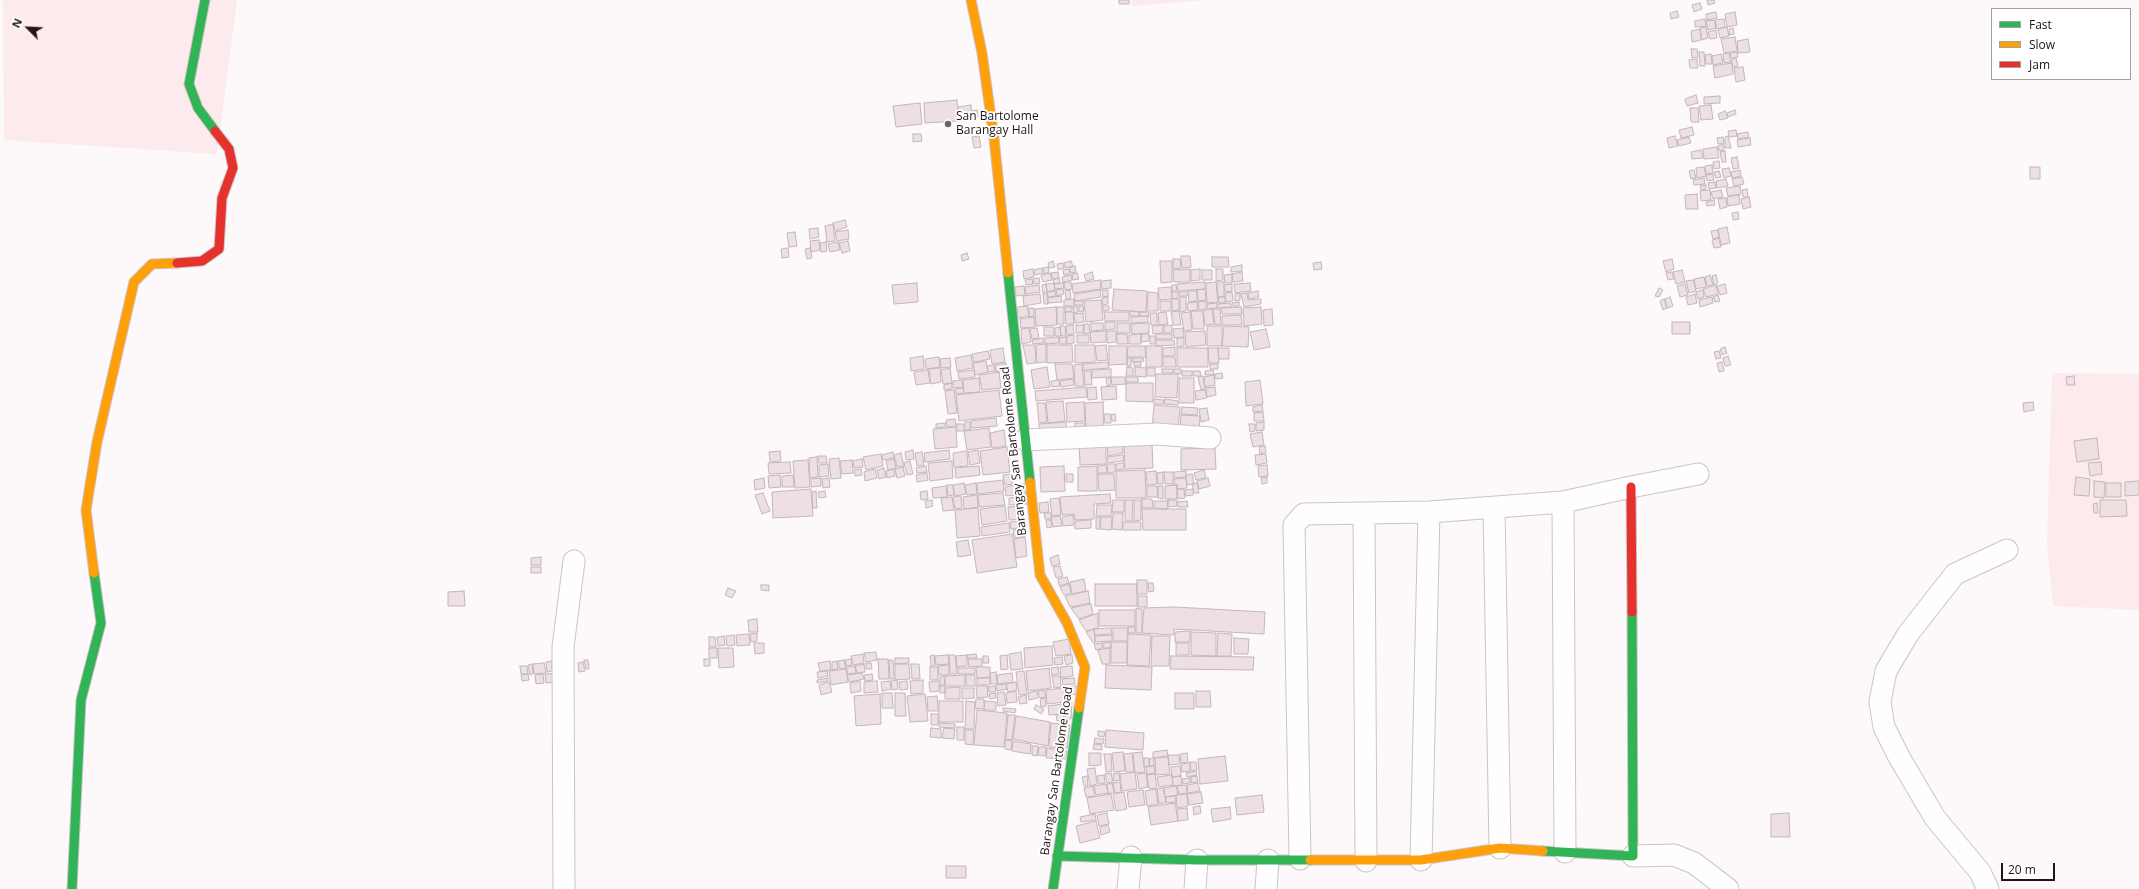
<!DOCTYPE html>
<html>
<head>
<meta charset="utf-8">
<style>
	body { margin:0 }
	#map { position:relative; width:2139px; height:889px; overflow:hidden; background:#fdf8f9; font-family:"Open Sans",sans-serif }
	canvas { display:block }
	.legend { position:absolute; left:1991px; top:8px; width:140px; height:72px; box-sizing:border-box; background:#fff; border:1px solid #a5a1a2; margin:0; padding:5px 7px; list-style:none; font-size:12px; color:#1f1416 }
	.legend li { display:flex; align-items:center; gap:8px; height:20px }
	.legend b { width:20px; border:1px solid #a5a1a2 }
	.north { position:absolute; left:8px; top:8px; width:40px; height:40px; -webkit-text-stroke:3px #fff; paint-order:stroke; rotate:294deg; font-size:11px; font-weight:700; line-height:16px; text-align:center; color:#1f1416 }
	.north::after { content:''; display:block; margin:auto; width:14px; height:18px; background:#1f1416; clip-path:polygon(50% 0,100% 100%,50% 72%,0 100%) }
	.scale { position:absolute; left:2001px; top:863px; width:54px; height:18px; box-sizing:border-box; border:2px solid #1f1416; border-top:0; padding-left:5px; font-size:12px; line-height:14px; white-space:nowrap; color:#1f1416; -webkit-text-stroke:3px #fff; paint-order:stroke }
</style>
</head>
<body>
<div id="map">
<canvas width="2139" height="889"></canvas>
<ul class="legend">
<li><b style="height:5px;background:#30b455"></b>Fast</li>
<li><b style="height:5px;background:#ff9f0a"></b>Slow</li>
<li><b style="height:5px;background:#e5322d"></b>Jam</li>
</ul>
<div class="north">N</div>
<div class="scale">20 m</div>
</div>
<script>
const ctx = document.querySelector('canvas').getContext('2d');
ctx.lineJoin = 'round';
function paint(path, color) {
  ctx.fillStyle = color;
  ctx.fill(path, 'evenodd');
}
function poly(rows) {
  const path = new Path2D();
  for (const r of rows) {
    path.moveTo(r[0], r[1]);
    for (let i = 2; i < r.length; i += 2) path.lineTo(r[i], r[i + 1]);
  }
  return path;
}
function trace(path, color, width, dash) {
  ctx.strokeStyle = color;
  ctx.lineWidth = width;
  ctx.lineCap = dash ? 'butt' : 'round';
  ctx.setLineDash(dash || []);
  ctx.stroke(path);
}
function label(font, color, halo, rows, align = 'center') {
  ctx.font = font + ' "Open Sans",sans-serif';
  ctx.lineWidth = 3.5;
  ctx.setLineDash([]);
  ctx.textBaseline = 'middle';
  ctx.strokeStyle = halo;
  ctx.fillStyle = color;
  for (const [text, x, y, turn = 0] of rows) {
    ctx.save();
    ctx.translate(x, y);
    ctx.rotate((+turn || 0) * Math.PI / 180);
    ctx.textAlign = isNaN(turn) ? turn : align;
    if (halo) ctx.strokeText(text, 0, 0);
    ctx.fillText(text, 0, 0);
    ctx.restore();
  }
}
paint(poly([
	[3,0,237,0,217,154,4,140],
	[1132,0,1205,0,1132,6],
	[2052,373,2139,374,2139,610,2053,606,2047,544]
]), '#fceaec');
const building = poly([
	[1119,0,1129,0,1129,4,1119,4,1119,0],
	[1707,0,1714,0,1715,3,1708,5,1707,0],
	[1700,3,1702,9,1694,12,1692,5,1700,3],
	[1677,11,1679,17,1671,19,1670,13,1677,11],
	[1716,12,1717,18,1707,20,1706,14,1716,12],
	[1735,12,1737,25,1727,27,1725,14,1735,12],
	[1705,19,1706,26,1695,27,1695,21,1705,19],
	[1724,19,1725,27,1717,29,1715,20,1724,19],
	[1714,20,1716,28,1708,30,1706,21,1714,20],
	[1706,27,1708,38,1702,40,1700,28,1706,27],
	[1727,27,1729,36,1720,38,1718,29,1727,27],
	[1733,28,1734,34,1729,35,1729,29,1733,28],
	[1700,29,1701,40,1692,42,1691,31,1700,29],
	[1716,30,1717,38,1710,39,1708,32,1716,30],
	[1735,37,1737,51,1724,53,1721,39,1735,37],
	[1748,39,1750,52,1738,53,1737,41,1748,39],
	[1691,49,1697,49,1698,57,1692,58,1691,49],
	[1699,52,1704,52,1705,66,1700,66,1699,52],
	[1737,52,1738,57,1731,58,1730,53,1737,52],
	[1729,53,1731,62,1724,63,1723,54,1729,53],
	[1711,54,1712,64,1706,64,1705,55,1711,54],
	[1721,54,1723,63,1713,65,1712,56,1721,54],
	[1736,58,1738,66,1733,67,1731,60,1736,58],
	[1697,59,1698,68,1690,68,1689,60,1697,59],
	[1732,63,1733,74,1715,78,1713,66,1732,63],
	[1743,67,1745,80,1736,82,1734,68,1743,67],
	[1696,95,1698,103,1687,106,1685,99,1696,95],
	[1720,96,1720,103,1704,104,1704,97,1720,96],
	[957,100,959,121,925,123,924,103,957,100],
	[920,103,922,124,896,127,893,106,920,103],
	[971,105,972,118,960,120,958,107,971,105],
	[1711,105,1713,119,1701,120,1699,106,1711,105],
	[1690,108,1698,108,1699,122,1691,122,1690,108],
	[977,110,978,117,973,118,972,111,977,110],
	[1735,110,1736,114,1728,117,1727,113,1735,110],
	[1725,111,1728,118,1720,120,1718,114,1725,111],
	[1692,127,1694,135,1681,138,1679,130,1692,127],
	[1736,130,1737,136,1729,137,1728,131,1736,130],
	[1748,132,1749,137,1738,139,1737,134,1748,132],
	[913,134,921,134,922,141,913,142,913,134],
	[979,136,981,147,974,148,972,137,979,136],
	[1675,136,1678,146,1669,148,1667,138,1675,136],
	[1728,136,1731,148,1725,148,1725,137,1728,136],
	[1689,137,1691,143,1679,146,1677,140,1689,137],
	[1723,137,1724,143,1718,144,1717,138,1723,137],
	[1750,138,1751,145,1738,147,1737,140,1750,138],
	[1723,144,1724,150,1719,151,1718,146,1723,144],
	[1717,147,1719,158,1704,159,1703,149,1717,147],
	[1701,150,1703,158,1692,159,1691,152,1701,150],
	[1725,151,1726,162,1722,162,1720,152,1725,151],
	[1737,157,1739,168,1733,169,1731,158,1737,157],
	[1719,161,1720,168,1714,169,1713,162,1719,161],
	[1712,165,1713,173,1706,174,1705,166,1712,165],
	[1704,167,1706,176,1697,178,1696,168,1704,167],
	[2030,167,2040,167,2040,179,2030,179,2030,167],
	[1729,168,1731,176,1724,178,1722,169,1729,168],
	[1694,170,1696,178,1691,179,1689,171,1694,170],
	[1740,170,1741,176,1732,178,1731,172,1740,170],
	[1719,171,1721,177,1716,178,1714,172,1719,171],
	[1713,174,1714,180,1707,181,1706,175,1713,174],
	[1742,177,1744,184,1734,186,1732,179,1742,177],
	[1704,178,1705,184,1694,185,1693,180,1704,178],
	[1726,179,1728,186,1717,188,1716,181,1726,179],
	[1715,182,1716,188,1709,189,1708,183,1715,182],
	[1706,185,1706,189,1701,190,1700,186,1706,185],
	[1740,186,1741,194,1728,196,1726,188,1740,186],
	[1747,189,1748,197,1743,197,1742,190,1747,189],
	[1710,190,1711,200,1701,201,1700,191,1710,190],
	[1721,190,1723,197,1713,199,1711,192,1721,190],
	[1697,194,1698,209,1686,209,1685,195,1697,194],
	[1739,195,1740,204,1728,206,1727,197,1739,195],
	[1749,197,1751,207,1743,209,1741,199,1749,197],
	[1726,198,1727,207,1720,209,1718,199,1726,198],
	[1714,200,1715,205,1707,206,1706,202,1714,200],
	[1738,212,1739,219,1733,220,1732,213,1738,212],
	[845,220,847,227,835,231,833,223,845,220],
	[833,224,835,241,827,242,825,226,833,224],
	[1727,227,1730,243,1721,245,1718,229,1727,227],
	[818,228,819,237,810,239,809,229,818,228],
	[848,230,849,239,837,241,835,232,848,230],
	[1718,230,1719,237,1713,239,1711,231,1718,230],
	[795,232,797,246,789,247,787,233,795,232],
	[1719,238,1721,247,1714,248,1712,240,1719,238],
	[819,240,820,250,811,252,810,241,819,240],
	[848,241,850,251,842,253,839,243,848,241],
	[826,242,827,251,821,252,820,243,826,242],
	[838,242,840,250,830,252,828,244,838,242],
	[788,248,789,257,782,258,781,249,788,248],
	[810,248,812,258,807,259,805,249,810,248],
	[967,253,969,259,962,261,961,255,967,253],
	[1181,256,1190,256,1191,267,1182,268,1181,256],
	[1212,257,1228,257,1229,267,1212,267,1212,257],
	[1173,259,1180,259,1181,268,1173,269,1173,259],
	[1672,259,1674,269,1666,272,1663,261,1672,259],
	[1053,261,1055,267,1049,268,1048,263,1053,261],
	[1071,261,1073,266,1065,268,1064,263,1071,261],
	[1160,261,1172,261,1172,282,1161,283,1160,261],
	[1321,262,1322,269,1314,270,1313,263,1321,262],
	[1063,263,1064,268,1058,270,1057,264,1063,263],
	[1242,265,1242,271,1231,272,1231,267,1242,265],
	[1075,266,1076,272,1071,273,1069,268,1075,266],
	[1048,267,1049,272,1044,274,1043,268,1048,267],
	[1042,268,1043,273,1035,275,1034,270,1042,268],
	[1033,269,1034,277,1024,279,1023,271,1033,269],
	[1069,269,1070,274,1064,275,1063,270,1069,269],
	[1190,269,1190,282,1174,282,1173,270,1190,269],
	[1200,269,1200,280,1191,281,1191,270,1200,269],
	[1216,269,1223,269,1223,280,1216,281,1216,269],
	[1202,270,1212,270,1212,280,1202,280,1202,270],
	[1682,270,1685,282,1676,284,1673,272,1682,270],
	[1058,272,1059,278,1053,279,1051,273,1058,272],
	[1092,272,1094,279,1086,281,1084,275,1092,272],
	[1242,272,1243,281,1233,282,1232,274,1242,272],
	[1672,272,1674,279,1668,280,1666,273,1672,272],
	[1050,273,1052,280,1043,282,1041,275,1050,273],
	[1077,273,1079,279,1073,280,1072,274,1077,273],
	[1232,274,1232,283,1225,283,1224,275,1232,274],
	[1071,275,1072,280,1063,283,1062,277,1071,275],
	[1710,275,1713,285,1707,286,1705,277,1710,275],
	[1716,275,1718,283,1714,285,1712,276,1716,275],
	[1704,277,1706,287,1696,289,1694,279,1704,277],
	[1039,278,1040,283,1034,284,1033,279,1039,278],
	[1059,278,1060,283,1054,284,1053,280,1059,278],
	[1032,279,1033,284,1026,285,1025,280,1032,279],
	[1100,280,1101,289,1073,293,1072,284,1100,280],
	[1111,280,1111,288,1102,289,1101,281,1111,280],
	[1693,280,1696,291,1689,293,1686,281,1693,280],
	[1064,282,1071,282,1072,289,1065,290,1064,282],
	[1205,282,1205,289,1178,291,1177,284,1205,282],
	[1216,282,1218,302,1207,303,1206,283,1216,282],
	[1217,282,1224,282,1224,297,1218,297,1217,282],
	[917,283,918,302,894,304,892,285,917,283],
	[1054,283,1055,290,1047,292,1046,284,1054,283],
	[1063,283,1064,288,1055,289,1054,284,1063,283],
	[1250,283,1251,291,1235,293,1234,284,1250,283],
	[1046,284,1047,292,1043,293,1042,285,1046,284],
	[1232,284,1232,291,1225,292,1224,285,1232,284],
	[1685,284,1688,295,1680,297,1677,286,1685,284],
	[1725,284,1727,293,1720,295,1717,286,1725,284],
	[1039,285,1040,292,1026,294,1025,287,1039,285],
	[1172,285,1176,285,1177,291,1172,291,1172,285],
	[1716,285,1718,294,1706,297,1703,289,1716,285],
	[1024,286,1025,295,1016,296,1015,287,1024,286],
	[1171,287,1172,299,1159,300,1158,288,1171,287],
	[1659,288,1663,290,1659,297,1655,296,1659,288],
	[1063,289,1064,294,1057,296,1056,290,1063,289],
	[1114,289,1147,291,1146,312,1112,310,1114,289],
	[1205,289,1206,300,1198,301,1197,290,1205,289],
	[1070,290,1071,298,1066,299,1065,291,1070,290],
	[1100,290,1101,297,1075,301,1074,294,1100,290],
	[1102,290,1108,290,1108,296,1103,297,1102,290],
	[1703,290,1704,297,1698,299,1696,292,1703,290],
	[1055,291,1056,296,1048,297,1047,292,1055,291],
	[1188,291,1197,291,1197,301,1189,302,1188,291],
	[1258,291,1259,297,1249,299,1248,293,1258,291],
	[1148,292,1158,293,1158,311,1147,311,1148,292],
	[1172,292,1178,292,1178,298,1172,299,1172,292],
	[1179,292,1187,292,1187,296,1179,296,1179,292],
	[1232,292,1233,301,1226,302,1225,293,1232,292],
	[1240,293,1240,300,1235,301,1235,294,1240,293],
	[1247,293,1248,300,1261,299,1261,304,1244,307,1241,294,1247,293],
	[1040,294,1041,303,1024,306,1023,296,1040,294],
	[1043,294,1047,294,1048,304,1044,304,1043,294],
	[1695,294,1697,303,1688,305,1686,297,1695,294],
	[1718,295,1720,301,1715,302,1713,297,1718,295],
	[1061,296,1062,302,1048,303,1048,298,1061,296],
	[1108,297,1108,304,1103,305,1102,298,1108,297],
	[1180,297,1186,297,1186,311,1180,312,1180,297],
	[1218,297,1225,297,1225,303,1219,303,1218,297],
	[1670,297,1673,306,1667,308,1665,299,1670,297],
	[1712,297,1713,303,1700,307,1699,300,1712,297],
	[1074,299,1074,306,1064,306,1064,300,1074,299],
	[1172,299,1179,299,1179,310,1172,311,1172,299],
	[1664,299,1667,308,1663,310,1660,301,1664,299],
	[1101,300,1103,320,1086,322,1084,301,1101,300],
	[1074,301,1083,301,1083,305,1075,305,1074,301],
	[1160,301,1171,301,1171,311,1160,311,1160,301],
	[1206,301,1206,309,1199,310,1198,302,1206,301],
	[1197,302,1198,310,1188,311,1187,303,1197,302],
	[1239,302,1239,306,1232,306,1232,303,1239,302],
	[1217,303,1217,308,1207,309,1207,304,1217,303],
	[1230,303,1231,307,1218,308,1218,304,1230,303],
	[1027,306,1029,316,1018,318,1017,307,1027,306],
	[1077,306,1078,312,1074,313,1073,307,1077,306],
	[1079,306,1083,306,1084,311,1079,312,1079,306],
	[1103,306,1109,306,1109,310,1103,311,1103,306],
	[1056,307,1057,325,1036,326,1035,309,1056,307],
	[1057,307,1064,307,1064,324,1057,324,1057,307],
	[1065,307,1072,307,1072,311,1065,312,1065,307],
	[1241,307,1242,314,1222,314,1221,308,1241,307],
	[1261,307,1262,324,1244,326,1243,308,1261,307],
	[1029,308,1034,308,1034,316,1029,317,1029,308],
	[1212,309,1214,324,1205,325,1203,311,1212,309],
	[1213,309,1220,309,1221,324,1215,325,1213,309],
	[1272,309,1273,325,1264,326,1263,310,1272,309],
	[1130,311,1139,312,1139,316,1130,316,1130,311],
	[1179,311,1181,325,1173,325,1171,312,1179,311],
	[1191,311,1203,311,1204,329,1193,329,1191,311],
	[1065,312,1073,312,1074,324,1066,324,1065,312],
	[1104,312,1129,312,1129,321,1105,321,1104,312],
	[1140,312,1148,312,1149,316,1140,316,1140,312],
	[1166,312,1168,324,1159,325,1158,313,1166,312],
	[1190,312,1192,330,1184,331,1181,313,1190,312],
	[1083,313,1084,322,1075,323,1074,314,1083,313],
	[1150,313,1157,313,1157,325,1151,325,1150,313],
	[1241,315,1242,325,1222,325,1222,316,1241,315],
	[1148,316,1148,322,1131,323,1131,317,1148,316],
	[1034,317,1035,327,1021,328,1020,319,1034,317],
	[1105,322,1115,322,1115,329,1105,330,1105,322],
	[1672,322,1690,322,1690,334,1672,334,1672,322],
	[1091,323,1103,323,1104,330,1091,331,1091,323],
	[1117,323,1130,323,1130,333,1117,333,1117,323],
	[1149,323,1149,333,1132,334,1131,324,1149,323],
	[1084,324,1089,324,1090,333,1084,334,1084,324],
	[1073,325,1074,334,1067,335,1066,326,1073,325],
	[1076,325,1084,325,1083,333,1076,333,1076,325],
	[1163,325,1163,333,1153,334,1152,326,1163,325],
	[1172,325,1172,333,1164,333,1164,326,1172,325],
	[1060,326,1065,326,1066,336,1061,336,1060,326],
	[1207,326,1222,326,1222,346,1207,346,1207,326],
	[1224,326,1249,327,1248,347,1222,346,1224,326],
	[1044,327,1054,327,1054,336,1044,336,1044,327],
	[1060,327,1061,336,1055,336,1055,328,1060,327],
	[1029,328,1031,342,1022,344,1021,329,1029,328],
	[1037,328,1039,338,1032,339,1030,329,1037,328],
	[1183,328,1184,337,1174,338,1173,329,1183,328],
	[1266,329,1270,347,1254,350,1250,332,1266,329],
	[1106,331,1106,342,1091,343,1090,332,1106,331],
	[1107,331,1116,331,1116,342,1107,343,1107,331],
	[1205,331,1206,345,1186,347,1185,332,1205,331],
	[1117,334,1127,334,1128,344,1117,344,1117,334],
	[1141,334,1141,344,1129,344,1129,335,1141,334],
	[1142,334,1149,334,1149,341,1141,342,1142,334],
	[1156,334,1172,334,1172,339,1156,339,1156,334],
	[1074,335,1074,343,1067,344,1067,336,1074,335],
	[1077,335,1089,335,1089,343,1077,343,1077,335],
	[1150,336,1155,336,1155,344,1150,344,1150,336],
	[1059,337,1059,343,1045,344,1045,338,1059,337],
	[1066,337,1066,344,1060,344,1059,338,1066,337],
	[1043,338,1044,343,1033,344,1032,340,1043,338],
	[1177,338,1184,338,1184,346,1177,347,1177,338],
	[1156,340,1174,340,1175,345,1156,346,1156,340],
	[1046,344,1046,362,1037,363,1036,345,1046,344],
	[1023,345,1035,345,1036,363,1027,364,1023,345],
	[1047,345,1072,345,1073,362,1047,363,1047,345],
	[1075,345,1095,345,1095,362,1075,363,1075,345],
	[1106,345,1108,360,1097,361,1095,346,1106,345],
	[1109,346,1127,346,1127,364,1109,365,1109,346],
	[1128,346,1145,346,1146,357,1127,357,1128,346],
	[1146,346,1162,346,1162,367,1146,367,1146,346],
	[1175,347,1175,356,1163,356,1163,348,1175,347],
	[1725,347,1727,353,1722,355,1720,349,1725,347],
	[1003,348,1005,362,992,364,990,350,1003,348],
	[1177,348,1208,348,1208,367,1177,367,1177,348],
	[1208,348,1218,348,1219,363,1209,363,1208,348],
	[1218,348,1229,348,1229,359,1219,359,1218,348],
	[988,351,990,359,974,362,972,354,988,351],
	[1719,351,1721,358,1716,359,1714,352,1719,351],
	[971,355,973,368,957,371,955,358,971,355],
	[923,356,924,369,911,371,910,358,923,356],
	[1728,356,1731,365,1725,366,1723,358,1728,356],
	[939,357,940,367,926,369,925,359,939,357],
	[1163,357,1175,357,1176,367,1163,367,1163,357],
	[950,358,951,367,941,368,940,359,950,358],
	[1127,358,1131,358,1131,366,1127,366,1127,358],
	[1132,358,1143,358,1144,361,1132,362,1132,358],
	[986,361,988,372,975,375,973,363,986,361],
	[1108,362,1109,368,1083,370,1083,364,1108,362],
	[1134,362,1141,362,1141,366,1134,366,1134,362],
	[1722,362,1724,371,1719,372,1717,363,1722,362],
	[1006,363,1007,370,996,372,995,365,1006,363],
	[1055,364,1072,364,1074,378,1057,380,1055,364],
	[1082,364,1084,386,1075,386,1074,365,1082,364],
	[1210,364,1218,364,1218,369,1210,369,1210,364],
	[994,365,995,371,988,372,987,366,994,365],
	[1047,367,1050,387,1034,389,1031,370,1047,367],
	[1127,367,1133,368,1133,376,1126,376,1127,367],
	[1135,367,1146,368,1146,377,1135,376,1135,367],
	[940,368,941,382,931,384,929,369,940,368],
	[950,368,952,383,943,384,941,370,950,368],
	[1147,368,1155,368,1155,376,1147,376,1147,368],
	[1111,369,1111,377,1092,378,1092,370,1111,369],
	[1162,369,1173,369,1173,373,1162,373,1162,369],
	[1174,369,1181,369,1181,374,1174,373,1174,369],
	[928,370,930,383,916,385,914,372,928,370],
	[974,370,975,377,959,379,958,372,974,370],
	[1213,370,1214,375,1205,375,1205,371,1213,370],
	[1084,371,1091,371,1092,385,1085,385,1084,371],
	[1182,371,1192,371,1192,376,1182,376,1182,371],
	[1193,371,1200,371,1201,376,1193,376,1193,371],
	[999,372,1001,388,982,390,979,375,999,372],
	[1222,373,1223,378,1215,379,1215,374,1222,373],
	[1156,374,1178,374,1177,398,1155,397,1156,374],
	[1214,375,1215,385,1205,387,1204,377,1214,375],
	[1203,376,1205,389,1201,390,1198,377,1203,376],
	[2074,376,2075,385,2067,385,2066,377,2074,376],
	[1111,377,1125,377,1126,384,1112,385,1111,377],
	[1126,377,1138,377,1138,382,1126,382,1126,377],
	[979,378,980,392,964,393,963,380,979,378],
	[1106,378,1110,378,1111,385,1107,386,1106,378],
	[1179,378,1194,378,1194,403,1179,403,1179,378],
	[1073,379,1074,385,1061,387,1060,381,1073,379],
	[962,380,963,387,953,388,953,381,962,380],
	[1059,380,1060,386,1052,387,1051,381,1059,380],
	[1260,380,1263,404,1246,406,1245,382,1260,380],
	[952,383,952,389,944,390,944,385,952,383],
	[1126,383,1153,383,1153,402,1126,401,1126,383],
	[1116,386,1117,399,1102,400,1101,387,1116,386],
	[1086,387,1087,397,1036,401,1035,391,1086,387],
	[1096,387,1097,399,1088,400,1087,388,1096,387],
	[1215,387,1216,395,1207,397,1206,388,1215,387],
	[963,388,964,393,956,394,955,389,963,388],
	[954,390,957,413,948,414,945,391,954,390],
	[999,390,1002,416,959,421,956,395,999,390],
	[1205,390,1207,398,1196,400,1195,391,1205,390],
	[1154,399,1164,400,1163,404,1154,404,1154,399],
	[1165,399,1178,401,1178,405,1164,404,1165,399],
	[1063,401,1065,421,1048,423,1046,402,1063,401],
	[1084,402,1085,421,1067,422,1066,403,1084,402],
	[1103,402,1104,432,1086,433,1085,403,1103,402],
	[2033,402,2034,410,2024,412,2023,403,2033,402],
	[1037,403,1045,403,1047,422,1039,423,1037,403],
	[1154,405,1180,407,1178,431,1152,429,1154,405],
	[1262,405,1263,411,1253,412,1253,407,1262,405],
	[1182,407,1198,408,1197,415,1181,414,1182,407],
	[1207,408,1209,420,1201,422,1199,409,1207,408],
	[1263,412,1264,421,1254,421,1254,413,1263,412],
	[1104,414,1111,414,1111,423,1105,423,1104,414],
	[1115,414,1116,421,1112,421,1111,415,1115,414],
	[1181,415,1200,416,1199,431,1180,430,1181,415],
	[996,418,997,426,971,428,971,421,996,418],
	[955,419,956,426,947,427,946,420,955,419],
	[965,422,970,422,970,430,965,430,965,422],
	[1066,422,1066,434,1040,435,1039,424,1066,422],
	[1264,422,1264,430,1256,431,1256,423,1264,422],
	[945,423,945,427,936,428,936,424,945,423],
	[1075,423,1085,423,1085,434,1075,435,1075,423],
	[957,424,964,424,964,431,957,431,957,424],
	[1249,424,1255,424,1255,431,1250,432,1249,424],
	[956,427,957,447,935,449,933,429,956,427],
	[989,428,991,447,967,450,964,431,989,428],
	[1004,430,1006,446,992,448,990,433,1004,430],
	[1262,432,1264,445,1253,447,1250,434,1262,432],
	[2097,438,2099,459,2077,462,2074,441,2097,438],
	[1122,440,1123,453,1108,456,1107,443,1122,440],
	[1079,441,1106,441,1106,464,1080,465,1079,441],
	[1152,444,1153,468,1125,469,1124,446,1152,444],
	[1265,446,1266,452,1260,454,1259,447,1265,446],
	[1007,447,1010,472,983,475,980,451,1007,447],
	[1215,448,1216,469,1181,470,1181,449,1215,448],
	[913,450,914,459,906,460,905,452,913,450],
	[949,450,950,459,925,462,924,453,949,450],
	[978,450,980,463,970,465,968,452,978,450],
	[780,451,781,461,770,462,769,452,780,451],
	[967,451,968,466,954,467,953,453,967,451],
	[893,452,894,458,883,460,882,455,893,452],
	[922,452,924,465,917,466,915,453,922,452],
	[901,453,904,466,897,467,894,455,901,453],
	[881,454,883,466,866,470,863,457,881,454],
	[1266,454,1267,463,1256,465,1255,455,1266,454],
	[1123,455,1124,461,1108,463,1107,457,1123,455],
	[818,456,826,456,827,463,819,463,818,456],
	[817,457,818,477,810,478,809,458,817,457],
	[839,458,841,478,831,479,829,459,839,458],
	[862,459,863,467,854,468,853,461,862,459],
	[894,459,896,468,888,470,886,461,894,459],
	[808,460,810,487,795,488,793,461,808,460],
	[852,460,853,473,842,474,840,461,852,460],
	[910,461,913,474,907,475,904,463,910,461],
	[952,461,953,478,930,481,928,463,952,461],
	[790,462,791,473,769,474,768,463,790,462],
	[2101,462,2102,474,2090,476,2088,463,2101,462],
	[1124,463,1124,469,1116,470,1116,464,1124,463],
	[828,464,829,476,819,477,819,465,828,464],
	[1107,464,1115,464,1115,472,1108,473,1107,464],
	[1106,465,1107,473,1098,473,1098,466,1106,465],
	[1267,465,1268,476,1259,477,1258,466,1267,465],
	[926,466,927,472,917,473,916,468,926,466],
	[979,466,980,475,956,478,955,468,979,466],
	[1064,466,1065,491,1041,492,1040,467,1064,466],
	[1097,466,1097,491,1078,491,1078,467,1097,466],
	[903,467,905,476,897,478,895,469,903,467],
	[884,468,886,477,879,479,877,470,884,468],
	[861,469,862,475,855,476,854,470,861,469],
	[875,469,877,478,865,481,864,472,875,469],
	[894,469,895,476,887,478,886,471,894,469],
	[1145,470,1146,498,1116,498,1116,471,1145,470],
	[1204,470,1206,477,1196,480,1194,473,1204,470],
	[1156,471,1157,484,1147,485,1146,472,1156,471],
	[1186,471,1186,477,1174,478,1174,472,1186,471],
	[1163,472,1163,484,1158,484,1157,473,1163,472],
	[1164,472,1173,472,1173,484,1165,484,1164,472],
	[927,473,928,480,917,482,916,475,927,473],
	[1012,474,1013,484,1005,485,1003,475,1012,474],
	[1066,474,1073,474,1073,482,1066,482,1066,474],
	[1098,474,1114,474,1115,490,1099,491,1098,474],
	[1192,474,1194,484,1187,485,1186,475,1192,474],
	[780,475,781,487,769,488,768,476,780,475],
	[793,475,794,487,782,487,782,476,793,475],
	[1267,477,1267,483,1262,484,1261,478,1267,477],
	[2076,477,2090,479,2089,496,2074,495,2076,477],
	[764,478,765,488,755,490,754,480,764,478],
	[821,478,821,486,811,487,811,479,821,478],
	[829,478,830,487,823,488,822,479,829,478],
	[1186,478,1187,488,1177,489,1177,485,1174,485,1174,479,1186,478],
	[1208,478,1210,486,1199,489,1197,481,1208,478],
	[1003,480,1004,491,978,494,977,483,1003,480],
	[2094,481,2105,482,2104,498,2094,497,2094,481],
	[2139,481,2139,495,2125,496,2125,482,2139,481],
	[964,483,966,494,955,496,953,485,964,483],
	[976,483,977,494,967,495,965,485,976,483],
	[1197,483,1199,493,1194,493,1192,484,1197,483],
	[2106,483,2121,483,2121,497,2106,497,2106,483],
	[1024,484,1026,494,1016,495,1014,485,1024,484],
	[947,485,953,485,954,495,948,496,947,485],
	[1014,485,1015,495,1006,496,1005,487,1014,485],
	[1177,485,1177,499,1165,499,1165,486,1177,485],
	[946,486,947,497,933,498,932,488,946,486],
	[1147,486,1157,486,1158,497,1147,497,1147,486],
	[1158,486,1163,486,1163,499,1158,498,1158,486],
	[811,489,813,516,773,518,772,492,811,489],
	[1177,489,1184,489,1185,498,1178,499,1177,489],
	[1193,489,1193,495,1185,496,1185,490,1193,489],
	[816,491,817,508,813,508,812,492,816,491],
	[825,491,826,497,819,498,818,492,825,491],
	[927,491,928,499,921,500,920,492,927,491],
	[763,493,770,511,762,514,755,495,763,493],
	[1003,493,1005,505,979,507,978,495,1003,493],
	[1110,494,1111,503,1094,504,1094,519,1075,520,1074,514,1062,515,1060,497,1110,494],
	[977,495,978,507,964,509,963,497,977,495],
	[961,496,962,508,955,509,953,497,961,496],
	[1026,496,1027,504,1009,505,1009,498,1026,496],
	[952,497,954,510,943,511,941,498,952,497],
	[1059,498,1061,515,1052,516,1050,499,1059,498],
	[1142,499,1152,499,1153,508,1142,508,1142,499],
	[932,500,933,506,926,508,925,501,932,500],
	[1113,500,1124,500,1124,512,1112,512,1113,500],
	[1125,500,1133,500,1132,521,1125,521,1125,500],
	[1134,500,1141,500,1141,520,1134,521,1134,500],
	[1168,500,1177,500,1177,506,1168,507,1168,500],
	[2100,500,2126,500,2127,516,2100,517,2100,500],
	[1154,501,1168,501,1167,509,1154,508,1154,501],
	[1187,501,1188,507,1178,507,1177,502,1187,501],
	[1048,502,1049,512,1040,513,1039,503,1048,502],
	[2097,503,2098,513,2094,513,2093,504,2097,503],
	[1097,505,1112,505,1111,516,1096,516,1097,505],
	[1005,506,1007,521,982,525,980,509,1005,506],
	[1023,506,1024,519,1009,520,1008,507,1023,506],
	[978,508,980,536,957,538,955,510,978,508],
	[1142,509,1186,509,1186,530,1143,530,1142,509],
	[1044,513,1051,513,1051,519,1045,519,1044,513],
	[1113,513,1123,513,1122,530,1112,529,1113,513],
	[1073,515,1074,525,1063,526,1062,517,1073,515],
	[1060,516,1062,526,1053,527,1051,517,1060,516],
	[1096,517,1100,517,1100,529,1096,529,1096,517],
	[1101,517,1112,517,1111,530,1100,529,1101,517],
	[1046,520,1051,520,1052,527,1047,528,1046,520],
	[1091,520,1091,528,1075,529,1075,521,1091,520],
	[1022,521,1022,528,1011,529,1010,522,1022,521],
	[1123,522,1141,522,1141,530,1123,530,1123,522],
	[1009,523,1010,532,982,536,981,527,1009,523],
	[1023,529,1024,536,1014,538,1013,530,1023,529],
	[1012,534,1017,567,977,573,972,540,1012,534],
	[1025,537,1027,556,1016,558,1014,539,1025,537],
	[968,540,971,555,958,557,956,542,968,540],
	[1058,555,1060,564,1052,566,1050,558,1058,555],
	[541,557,541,565,531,565,531,558,541,557],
	[1060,566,1063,576,1056,578,1053,567,1060,566],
	[531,567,541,567,541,573,531,573,531,567],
	[1067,577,1069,583,1059,586,1058,579,1067,577],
	[1084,579,1086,591,1072,594,1070,582,1084,579],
	[1137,580,1147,580,1147,594,1137,594,1137,580],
	[1148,583,1153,583,1154,591,1149,592,1148,583],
	[1069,584,1071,593,1064,595,1060,587,1069,584],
	[1095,584,1137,584,1137,606,1095,606,1095,584],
	[761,585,769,585,769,591,761,590,761,585],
	[728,588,736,591,732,598,725,595,728,588],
	[464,591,465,606,448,606,448,592,464,591],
	[1088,591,1090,603,1070,607,1065,596,1088,591],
	[1138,596,1147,596,1147,607,1138,607,1138,596],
	[1091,604,1093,614,1079,619,1071,608,1091,604],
	[1174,607,1265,612,1264,634,1174,629,1174,635,1142,633,1144,608,1174,607],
	[1136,608,1142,609,1142,633,1136,633,1136,608],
	[1099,610,1135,610,1135,626,1099,626,1099,610],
	[1098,613,1098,628,1086,631,1079,620,1098,613],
	[757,619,758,632,749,632,748,620,757,619],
	[1128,627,1135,627,1135,633,1128,633,1128,627],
	[1111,628,1112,634,1095,635,1094,629,1111,628],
	[1113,628,1128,628,1127,641,1113,641,1113,628],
	[1094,629,1095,642,1093,643,1086,632,1094,629],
	[1190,631,1190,642,1175,642,1175,632,1190,631],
	[1191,632,1216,633,1216,656,1191,655,1191,632],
	[757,633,757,641,751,642,750,634,757,633],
	[1218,633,1232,634,1231,656,1217,656,1218,633],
	[749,634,750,645,737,646,736,635,749,634],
	[1128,634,1151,635,1149,666,1127,665,1128,634],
	[734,635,735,645,727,646,726,636,734,635],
	[1112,635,1112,641,1095,642,1095,636,1112,635],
	[724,636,725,645,718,646,717,637,724,636],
	[1152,636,1170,636,1169,666,1151,666,1152,636],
	[709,637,715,637,716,647,709,647,709,637],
	[1234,638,1249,639,1248,654,1234,654,1234,638],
	[1069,639,1071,654,1056,656,1053,642,1069,639],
	[1110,642,1111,648,1103,648,1103,643,1110,642],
	[1111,642,1127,642,1127,663,1111,663,1111,642],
	[754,643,764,643,764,653,755,654,754,643],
	[1102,643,1102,648,1096,650,1094,644,1102,643],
	[1176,643,1189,643,1189,655,1176,655,1176,643],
	[1052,646,1053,665,1025,668,1024,648,1052,646],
	[709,648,717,648,717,658,709,658,709,648],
	[718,648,733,648,734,667,719,668,718,648],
	[1110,648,1110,664,1102,664,1098,650,1110,648],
	[876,652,877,660,866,662,864,653,876,652],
	[1021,652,1023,669,1011,670,1009,654,1021,652],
	[863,654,864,663,853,665,851,656,863,654],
	[976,654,977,658,968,658,967,655,976,654],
	[934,655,935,666,931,666,930,656,934,655],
	[948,655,949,664,936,665,935,656,948,655],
	[949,655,955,655,957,674,950,674,949,655],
	[967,655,967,666,957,667,956,656,967,655],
	[1007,655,1008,669,1001,670,1000,656,1007,655],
	[1072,655,1073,663,1066,665,1064,656,1072,655],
	[983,656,988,656,989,663,983,663,983,656],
	[1171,656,1254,657,1253,670,1170,669,1171,656],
	[1062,657,1063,664,1055,665,1054,658,1062,657],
	[895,658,909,658,909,663,895,664,895,658],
	[704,659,710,659,710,666,704,666,704,659],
	[851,659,852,665,846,666,845,660,851,659],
	[878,659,888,659,889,679,879,679,878,659],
	[968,659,982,659,982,666,969,667,968,659],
	[584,660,588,660,589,669,586,669,584,660],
	[844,660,846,668,840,669,838,661,844,660],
	[889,660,893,660,894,679,890,679,889,660],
	[552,661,552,671,547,672,546,662,552,661],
	[830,661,831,670,820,671,818,663,830,661],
	[837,661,838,669,832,670,832,662,837,661],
	[583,662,585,671,579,672,578,663,583,662],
	[544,663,546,673,534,674,533,664,544,663],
	[866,663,871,663,872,669,866,669,866,663],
	[532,664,533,674,530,675,528,665,532,664],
	[864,664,865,672,857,673,855,666,864,664],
	[895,664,909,664,910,679,895,680,895,664],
	[911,664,919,664,920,679,912,679,911,664],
	[949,665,949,675,939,675,938,666,949,665],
	[1106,665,1152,667,1151,690,1105,688,1106,665],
	[520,666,527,666,528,674,521,674,520,666],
	[855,666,856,673,848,674,846,667,855,666],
	[1072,666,1073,676,1061,678,1060,667,1072,666],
	[930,667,938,667,938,680,930,680,930,667],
	[976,667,990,667,990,677,977,678,976,667],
	[1058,667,1059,674,1052,675,1051,668,1058,667],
	[958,668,975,668,975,674,958,674,958,668],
	[1049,668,1051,688,1028,691,1026,671,1049,668],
	[846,669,848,682,831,685,829,671,846,669],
	[827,671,828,676,818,678,817,672,827,671],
	[1024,671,1027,694,1019,695,1016,672,1024,671],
	[996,672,997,684,991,684,990,673,996,672],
	[559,673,560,682,546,683,545,674,559,673],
	[862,673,864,679,849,682,847,675,862,673],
	[1012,673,1013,682,998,684,997,675,1012,673],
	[528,674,529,680,522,681,521,675,528,674],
	[543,674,544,683,536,684,535,675,543,674],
	[872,674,873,680,865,681,864,675,872,674],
	[965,675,965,686,945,686,945,676,965,675],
	[966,675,975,675,975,686,966,686,966,675],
	[944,676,945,685,940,685,940,677,944,676],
	[1052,676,1060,676,1061,687,1054,688,1052,676],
	[828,678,828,681,817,683,817,680,828,678],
	[977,678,990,678,990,685,977,685,977,678],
	[1074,678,1075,684,1063,685,1062,679,1074,678],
	[897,680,898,689,892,690,891,681,897,680],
	[923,680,923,693,911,694,910,681,923,680],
	[860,681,861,691,851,693,850,683,860,681],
	[877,681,878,692,864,693,864,682,877,681],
	[890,681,891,689,882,691,881,682,890,681],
	[907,681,908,689,900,690,899,682,907,681],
	[939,681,939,691,930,692,929,682,939,681],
	[829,682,832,692,821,695,819,685,829,682],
	[1016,682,1017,690,1008,692,1006,684,1016,682],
	[1006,684,1007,689,997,691,996,685,1006,684],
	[940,686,945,686,945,693,940,693,940,686],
	[976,686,987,686,988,697,977,698,976,686],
	[995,686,996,692,989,692,988,687,995,686],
	[1077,686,1078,694,1066,695,1065,687,1077,686],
	[960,687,960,699,945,699,945,688,960,687],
	[962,688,974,688,974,698,962,699,962,688],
	[1064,688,1065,702,1047,704,1046,690,1064,688],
	[1044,690,1046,697,1040,698,1038,691,1044,690],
	[1016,691,1017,702,1007,703,1006,693,1016,691],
	[1037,691,1038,698,1029,700,1028,693,1037,691],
	[1196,691,1210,691,1211,707,1196,707,1196,691],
	[1004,692,1006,705,998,706,997,693,1004,692],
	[882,693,892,693,893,708,882,708,882,693],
	[895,693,905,693,906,716,895,716,895,693],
	[995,693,996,698,990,699,989,694,995,693],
	[1175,693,1194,693,1194,709,1175,709,1175,693],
	[880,694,881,724,856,726,854,696,880,694],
	[925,694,928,721,910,722,907,696,925,694],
	[1026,695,1027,703,1020,704,1018,697,1026,695],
	[937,696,938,711,928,711,927,697,937,696],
	[1045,698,1046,706,1041,707,1040,699,1045,698],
	[976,699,984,699,984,709,975,708,976,699],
	[939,701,963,701,963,722,939,722,939,701],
	[966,701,975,702,974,729,965,729,966,701],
	[985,701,996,702,996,710,984,710,985,701],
	[1072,703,1071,719,1065,719,1064,704,1072,703],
	[1062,704,1063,714,1049,715,1048,706,1062,704],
	[1036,705,1044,709,1041,714,1034,709,1036,705],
	[1003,708,1016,709,1015,713,1003,711,1003,708],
	[977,710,1007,713,1004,747,974,745,977,710],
	[931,714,938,714,938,725,931,725,931,714],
	[1063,714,1064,720,1057,721,1056,715,1063,714],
	[1008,715,1015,715,1012,740,1006,739,1008,715],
	[1016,716,1050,722,1048,746,1013,739,1016,716],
	[939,723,955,724,955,728,939,727,939,723],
	[1051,723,1070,725,1067,748,1049,747,1051,723],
	[957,727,964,727,964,740,957,740,957,727],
	[931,728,941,729,941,738,930,737,931,728],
	[944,728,955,729,954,739,942,738,944,728],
	[965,730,974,730,973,745,965,744,965,730],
	[1106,730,1144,733,1143,750,1105,747,1106,730],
	[1098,731,1105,732,1104,737,1098,736,1098,731],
	[1095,738,1104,739,1103,744,1094,743,1095,738],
	[1005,740,1012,741,1011,750,1005,749,1005,740],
	[1013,741,1031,744,1030,754,1012,751,1013,741],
	[1094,744,1102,745,1102,750,1093,749,1094,744],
	[1032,746,1038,746,1037,756,1032,755,1032,746],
	[1039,747,1046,747,1045,756,1038,755,1039,747],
	[1047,748,1067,751,1066,759,1046,758,1047,748],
	[1167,750,1168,756,1153,758,1153,752,1167,750],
	[1123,752,1125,771,1114,772,1112,753,1123,752],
	[1142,752,1145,772,1135,773,1133,753,1142,752],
	[1089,753,1101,753,1101,765,1089,766,1089,753],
	[1132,753,1134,772,1126,772,1124,754,1132,753],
	[1187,753,1188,762,1181,763,1180,754,1187,753],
	[1104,754,1111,754,1112,771,1106,772,1104,754],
	[1168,755,1179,755,1180,764,1169,765,1168,755],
	[1225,756,1228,781,1200,784,1198,759,1225,756],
	[1168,757,1170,774,1156,775,1155,758,1168,757],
	[1144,758,1149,758,1149,766,1144,767,1144,758],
	[1154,758,1154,765,1150,766,1149,759,1154,758],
	[1190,762,1196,762,1197,770,1191,771,1190,762],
	[1190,763,1190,771,1182,772,1181,764,1190,763],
	[1154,766,1155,773,1147,774,1146,767,1154,766],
	[1180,766,1181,776,1172,777,1171,767,1180,766],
	[1095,768,1097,784,1090,786,1087,769,1095,768],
	[1196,771,1197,775,1187,777,1186,773,1196,771],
	[1135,772,1137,789,1122,791,1120,774,1135,772],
	[1111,773,1113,782,1107,783,1105,774,1111,773],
	[1119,773,1120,780,1114,781,1113,774,1119,773],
	[1146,773,1148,787,1139,789,1137,774,1146,773],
	[1155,774,1157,788,1149,789,1147,775,1155,774],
	[1104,775,1105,783,1099,784,1097,776,1104,775],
	[1172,775,1173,785,1159,787,1157,777,1172,775],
	[1087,776,1088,786,1084,786,1082,777,1087,776],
	[1181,776,1182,785,1173,786,1172,777,1181,776],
	[1197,776,1198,782,1191,783,1191,777,1197,776],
	[1190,778,1190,783,1183,784,1182,779,1190,778],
	[1120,782,1121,792,1115,793,1113,783,1120,782],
	[1112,783,1114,792,1108,794,1107,784,1112,783],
	[1198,783,1200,791,1188,793,1187,785,1198,783],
	[1106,784,1108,793,1096,795,1094,786,1106,784],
	[1186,785,1187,793,1179,794,1177,786,1186,785],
	[1093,786,1095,796,1086,797,1084,788,1093,786],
	[1176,786,1178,795,1165,797,1164,788,1176,786],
	[1163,788,1166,802,1159,804,1157,789,1163,788],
	[1156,789,1158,804,1147,806,1145,791,1156,789],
	[1143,790,1145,805,1129,807,1127,792,1143,790],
	[1124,792,1127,809,1116,811,1113,794,1124,792],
	[1201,792,1203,803,1189,805,1187,794,1201,792],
	[1111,794,1114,810,1090,814,1087,798,1111,794],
	[1187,794,1188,806,1177,808,1176,795,1187,794],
	[1262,795,1264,812,1237,815,1235,798,1262,795],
	[1175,796,1176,802,1166,803,1166,797,1175,796],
	[1175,803,1178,821,1151,825,1148,807,1175,803],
	[1200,806,1201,813,1194,815,1193,807,1200,806],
	[1230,807,1231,819,1213,822,1211,809,1230,807],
	[1187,808,1188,820,1178,821,1177,809,1187,808],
	[1107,813,1109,824,1099,826,1097,815,1107,813],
	[1789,813,1790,837,1771,837,1771,814,1789,813],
	[1095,814,1096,820,1081,822,1080,817,1095,814],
	[1096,821,1100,838,1080,843,1076,826,1096,821],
	[1108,825,1110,832,1101,835,1100,827,1108,825],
	[946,866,966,866,966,878,946,878,946,866]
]);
paint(building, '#eedfe2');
trace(building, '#c0b8b9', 1);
const street = poly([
	[1025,440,1157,434,1210,438],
	[1563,502,1565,852],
	[1494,508,1500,848],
	[1364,514,1366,861],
	[1633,856,1674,855,1694,863,1728,889],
	[1300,859,1294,525,1304,514,1429,512,1563,502,1631,487,1698,474],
	[1421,860,1429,512],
	[564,889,563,647,574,561],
	[1128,889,1131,857],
	[1195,889,1197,860],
	[1266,889,1268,860],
	[1988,889,1980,872,1935,818,1899,757,1884,727,1880,702,1886,671,1908,634,1955,574,2007,550]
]);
const fast = poly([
	[205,0,189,84,198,108,215,131],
	[1008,273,1030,482],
	[1543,851,1633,856,1632,612],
	[1057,856,1197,860,1310,860],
	[72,889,81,700,101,623,94,573],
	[1053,889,1079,708]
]);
const slow = poly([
	[971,0,982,53,994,138,1008,273],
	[1030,482,1040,575,1067,623,1085,667,1079,708],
	[94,573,86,510,97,442,134,282,152,264,177,263],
	[1310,860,1421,860,1500,848,1543,851]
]);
const jam = poly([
	[177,263,202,261,219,249,222,198,233,168,229,149,215,131],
	[1631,487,1632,612]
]);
trace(street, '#ccc4c5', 23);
trace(fast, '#ccc4c5', 11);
trace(slow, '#ccc4c5', 11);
trace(jam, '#ccc4c5', 11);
trace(street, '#fffefe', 21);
trace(fast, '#30b455', 9);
trace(slow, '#ff9f0a', 9);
trace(jam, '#e5322d', 9);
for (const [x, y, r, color] of [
	[948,124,4,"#6d6465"]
]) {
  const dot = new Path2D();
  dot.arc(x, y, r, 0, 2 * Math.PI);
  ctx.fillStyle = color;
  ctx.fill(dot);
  trace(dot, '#fff', 1.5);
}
label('12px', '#1f1416', '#fff', [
	["San Bartolome",956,117],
	["Barangay Hall",956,131]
], 'left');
label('12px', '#1f1416', '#fff', [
	["Barangay San Bartolome Road",1014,451,-96],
	["Barangay San Bartolome Road",1057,771,-82]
]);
</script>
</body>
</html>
